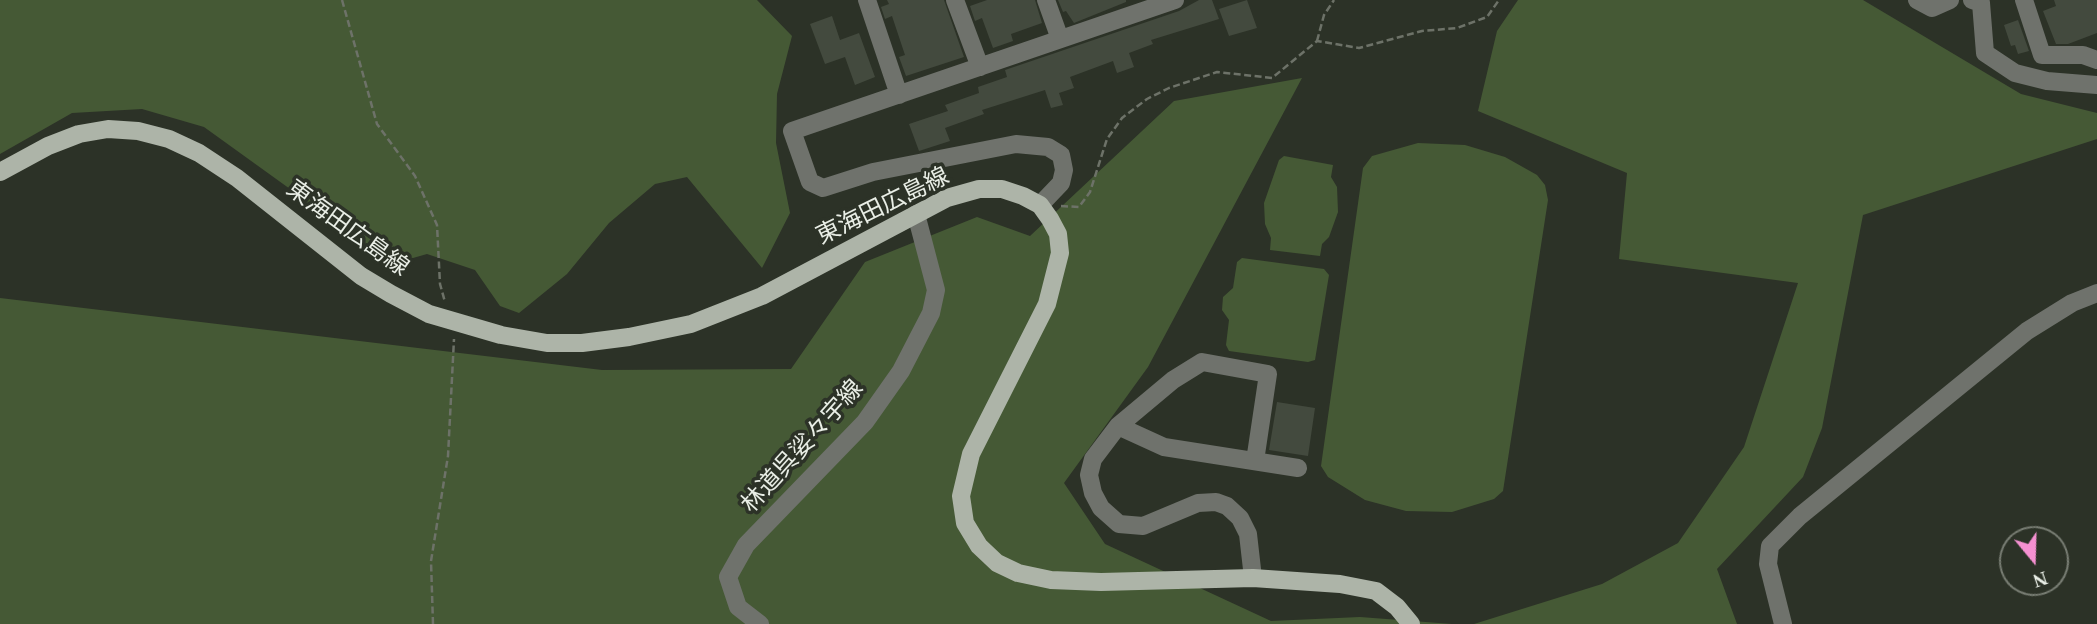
<!DOCTYPE html>
<html>
<head>
<meta charset="utf-8">
<style>
	body { margin:0 }
	#map { position:relative; width:2097px; height:624px; overflow:hidden; background:#2c3227; font-family:"Times New Roman",serif }
	canvas { display:block }
	.north { position:absolute; left:1999px; top:526px; width:70px; height:70px; box-sizing:border-box; background:#2c3227; border:2px solid #787d73; border-radius:50%; rotate:161deg; font-size:19px; font-weight:700; line-height:28px; text-align:center; color:#e9eee6 }
	.north::after { content:''; display:block; margin:auto; width:24px; height:32px; background:#f590d1; clip-path:polygon(50% 0,100% 100%,50% 72%,0 100%) }
</style>
</head>
<body>
<div id="map">
<canvas width="2097" height="624"></canvas>
<div class="north">N</div>
</div>
<script>
const ctx = document.querySelector('canvas').getContext('2d');
ctx.lineJoin = 'round';
function paint(path, color) {
  ctx.fillStyle = color;
  ctx.fill(path, 'evenodd');
}
function poly(rows) {
  const path = new Path2D();
  for (const r of rows) {
    path.moveTo(r[0], r[1]);
    for (let i = 2; i < r.length; i += 2) path.lineTo(r[i], r[i + 1]);
  }
  return path;
}
function trace(path, color, width, dash) {
  ctx.strokeStyle = color;
  ctx.lineWidth = width;
  ctx.lineCap = dash ? 'butt' : 'round';
  ctx.setLineDash(dash || []);
  ctx.stroke(path);
}
function label(font, color, halo, rows, align = 'center') {
  ctx.font = font + ' "Times New Roman","Noto Sans JP",serif';
  ctx.lineWidth = 7;
  ctx.setLineDash([]);
  ctx.textBaseline = 'middle';
  ctx.strokeStyle = halo;
  ctx.fillStyle = color;
  for (const [text, x, y, turn = 0] of rows) {
    ctx.save();
    ctx.translate(x, y);
    ctx.rotate((+turn || 0) * Math.PI / 180);
    ctx.textAlign = isNaN(turn) ? turn : align;
    if (halo) ctx.strokeText(text, 0, 0);
    ctx.fillText(text, 0, 0);
    ctx.restore();
  }
}
paint(poly([
	[0,0,757,0,792,36,777,94,776,143,790,213,762,268,687,177,655,184,609,223,567,274,519,313,500,306,475,270,427,254,392,264,358,249,297,194,204,127,142,109,72,113,0,154],
	[1518,0,1863,0,2021,94,2097,113,2097,139,1863,215,1822,428,1803,477,1717,569,1737,624,1474,624,1602,584,1678,543,1744,447,1798,283,1619,259,1627,173,1478,111,1497,31],
	[1302,78,1148,367,1064,483,1105,544,1271,621,1360,617,1452,624,0,624,0,298,602,370,791,369,865,262,977,217,1030,236,1174,101],
	[1418,143,1465,145,1505,157,1537,175,1545,185,1548,200,1503,491,1494,499,1452,512,1406,511,1365,500,1328,477,1321,466,1363,168,1372,156],
	[1284,156,1333,165,1331,177,1337,187,1338,212,1329,237,1322,244,1320,256,1270,250,1271,238,1265,224,1264,203,1279,160],
	[1242,258,1324,269,1329,275,1315,360,1308,362,1229,351,1226,345,1229,320,1222,310,1223,297,1233,288,1237,262]
]), '#455935');
paint(poly([
	[887,0,944,0,964,57,906,76,899,57,905,55,892,16,885,19,881,7,889,4],
	[987,0,1035,0,1042,23,1011,34,1013,41,993,48,982,18,975,21,970,6],
	[1058,0,1126,0,1126,2,1074,23,1066,11,1063,12],
	[1199,0,1212,0,1219,19,1151,40,1153,44,1129,53,1134,67,1117,73,1113,61,1070,77,1074,88,1059,93,1063,105,1051,108,1045,90,982,110,984,114,945,128,950,141,919,151,909,124,948,111,945,105,979,93,978,87,1007,77,1005,70,1179,11],
	[1247,0,1257,28,1229,36,1219,9],
	[2054,0,2097,0,2097,33,2068,44,2056,44,2043,11,2056,6],
	[832,16,840,40,859,33,875,77,855,85,845,57,825,64,810,24],
	[2018,20,2029,51,2018,54,2015,45,2011,46,2004,25],
	[1277,402,1315,408,1308,456,1269,450]
]), '#434a3e');
trace(poly([
	[342,0,377,124,415,176,437,225,440,284,445,302],
	[1317,41,1324,15,1334,0],
	[1061,206,1079,207,1090,192,1107,139,1122,118,1147,99,1169,88,1217,72,1272,78,1317,41,1359,48,1422,31,1457,28,1487,17,1499,0],
	[433,624,431,561,448,456,454,339]
]), '#6d7268', 2.5, [7, 3.5]);
trace(poly([
	[867,0,899,95],
	[955,0,980,67],
	[1046,0,1060,39],
	[1917,0,1932,8,1950,0],
	[1972,0,1981,3,1985,53,2015,73,2047,81,2097,85],
	[2024,0,2042,55,2083,55,2097,60],
	[1040,205,1061,183,1064,170,1061,155,1048,147,1016,144,873,172,823,188,810,182,792,131,1175,0],
	[1118,426,1164,447,1298,468],
	[1253,578,1248,534,1240,518,1227,506,1216,502,1198,503,1143,526,1119,524,1101,508,1093,493,1089,475,1093,459,1118,426,1173,380,1202,362,1268,374,1255,461],
	[760,624,738,607,728,577,746,545,865,422,901,371,931,313,936,290,916,214],
	[1783,624,1768,564,1770,546,1800,516,2027,331,2072,303,2097,293]
]), '#6f726c', 18);
trace(poly([
	[0,172,48,146,79,134,108,129,138,131,169,139,199,153,237,178,361,276,391,294,429,314,501,335,547,343,582,343,629,337,691,324,762,296,947,198,979,189,1002,189,1023,196,1040,205,1050,219,1058,234,1060,253,1047,304,971,454,961,496,965,523,979,546,997,563,1018,573,1051,580,1101,582,1253,578,1340,584,1376,591,1397,607,1411,624]
]), '#adb4a8', 18);
label('24px', '#e9eee6', '#2c3227', [
	["東海田広島線",883,207,-26],
	["東海田広島線",347,229,36],
	["林道呉娑々宇線",803,447,-48]
]);
</script>
</body>
</html>
